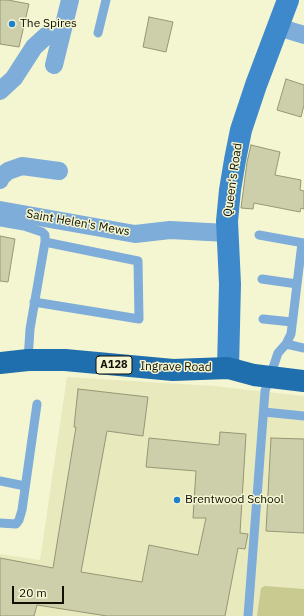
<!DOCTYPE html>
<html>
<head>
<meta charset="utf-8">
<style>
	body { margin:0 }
	#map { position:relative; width:304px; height:616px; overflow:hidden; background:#f4f6d1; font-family:"IBM Plex Sans",sans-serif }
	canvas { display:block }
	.scale { position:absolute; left:12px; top:586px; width:52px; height:18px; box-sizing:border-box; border:2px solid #0f0f04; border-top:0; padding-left:5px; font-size:12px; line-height:14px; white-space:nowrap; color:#0f0f04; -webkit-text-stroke:3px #f4f6d1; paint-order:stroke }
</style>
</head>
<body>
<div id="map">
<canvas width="304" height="616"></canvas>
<div class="scale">20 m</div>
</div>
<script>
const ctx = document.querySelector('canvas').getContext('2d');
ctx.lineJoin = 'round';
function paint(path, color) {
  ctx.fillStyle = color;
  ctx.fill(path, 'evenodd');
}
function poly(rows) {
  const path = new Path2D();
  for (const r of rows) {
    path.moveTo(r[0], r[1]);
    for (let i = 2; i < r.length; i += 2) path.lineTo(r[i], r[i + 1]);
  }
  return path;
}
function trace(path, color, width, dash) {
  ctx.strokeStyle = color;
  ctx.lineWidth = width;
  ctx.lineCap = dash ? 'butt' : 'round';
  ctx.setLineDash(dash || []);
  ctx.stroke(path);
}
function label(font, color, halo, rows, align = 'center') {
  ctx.font = font + ' "IBM Plex Sans",sans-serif';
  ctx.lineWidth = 3;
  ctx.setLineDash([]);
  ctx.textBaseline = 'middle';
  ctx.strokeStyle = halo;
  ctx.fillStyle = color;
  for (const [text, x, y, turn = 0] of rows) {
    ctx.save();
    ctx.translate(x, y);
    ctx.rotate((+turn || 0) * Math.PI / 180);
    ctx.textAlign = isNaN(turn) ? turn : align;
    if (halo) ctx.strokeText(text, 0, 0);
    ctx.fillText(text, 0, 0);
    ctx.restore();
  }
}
paint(poly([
	[67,377,213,386,304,396,304,616,0,616,0,554,40,560]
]), '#e8e9bd');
paint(poly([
	[265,586,304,589,304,616,257,616,261,588]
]), '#c9ca8f');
const building = poly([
	[0,0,8,0,29,4,19,47,0,44,0,0],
	[149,17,173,22,166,52,143,47,149,17],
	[286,79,304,85,304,105,301,117,277,110,286,79],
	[251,145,280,152,275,175,301,180,300,190,304,191,304,209,301,208,300,212,254,203,253,209,241,208,247,162,251,145],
	[0,236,15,239,8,282,0,281,0,236],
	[78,389,148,397,143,436,107,431,81,572,142,582,149,545,198,555,206,518,193,518,196,471,146,467,149,438,219,445,220,432,246,434,240,533,248,534,245,549,238,548,225,616,107,616,37,605,34,616,0,616,0,558,53,568,76,427,74,427,78,389],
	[271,438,304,439,304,533,266,531,271,438]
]);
paint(building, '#cdcfab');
trace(building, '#969775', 1);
trace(poly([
	[98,33,106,0],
	[0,222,24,226,42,232,45,235,45,242,30,329,28,360],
	[259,235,304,243],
	[262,279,297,284],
	[34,302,139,319,138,261,45,242],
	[263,319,292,322],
	[286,344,304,348],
	[264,412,304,416],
	[0,481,25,486],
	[0,523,16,524,19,520,22,510,37,404],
	[248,616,265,391,278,353,286,344,291,334,302,243]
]), '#7eadda', 9);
trace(poly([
	[278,27,304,35],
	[54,65,70,0],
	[0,91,14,78,34,47,46,36],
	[0,180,1,177,8,171,22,166,59,171],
	[0,210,135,234,170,230,227,233]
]), '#7eadda', 18);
trace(poly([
	[228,368,230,284,227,221,230,190,235,160,241,130,256,85,288,0]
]), '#3e89cb', 22);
trace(poly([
	[0,363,28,360,65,360,173,370,228,368,254,375,304,381]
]), '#1f6faf', 22);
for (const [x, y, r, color] of [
	[12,24,4,"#1f80cc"],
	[177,500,4,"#1f80cc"]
]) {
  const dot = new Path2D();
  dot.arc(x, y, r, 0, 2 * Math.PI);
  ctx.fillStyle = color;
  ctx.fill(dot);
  trace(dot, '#f4f6d1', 1.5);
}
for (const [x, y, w] of [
	[114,365,36]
]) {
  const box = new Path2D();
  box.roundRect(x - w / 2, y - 9, w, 18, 3);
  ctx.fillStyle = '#f4f6d1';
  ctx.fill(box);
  trace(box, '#0f0f04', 1);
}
label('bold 11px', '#0f0f04', null, [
	["A128",114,365]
]);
label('12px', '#0f0f04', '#f4f6d1', [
	["The Spires",20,24],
	["Brentwood School",185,500]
], 'left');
label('12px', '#0f0f04', '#f4f6d1', [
	["Queen's Road",233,180,-82],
	["Saint Helen's Mews",78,223,10],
	["Ingrave Road",176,367,1]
]);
</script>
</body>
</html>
